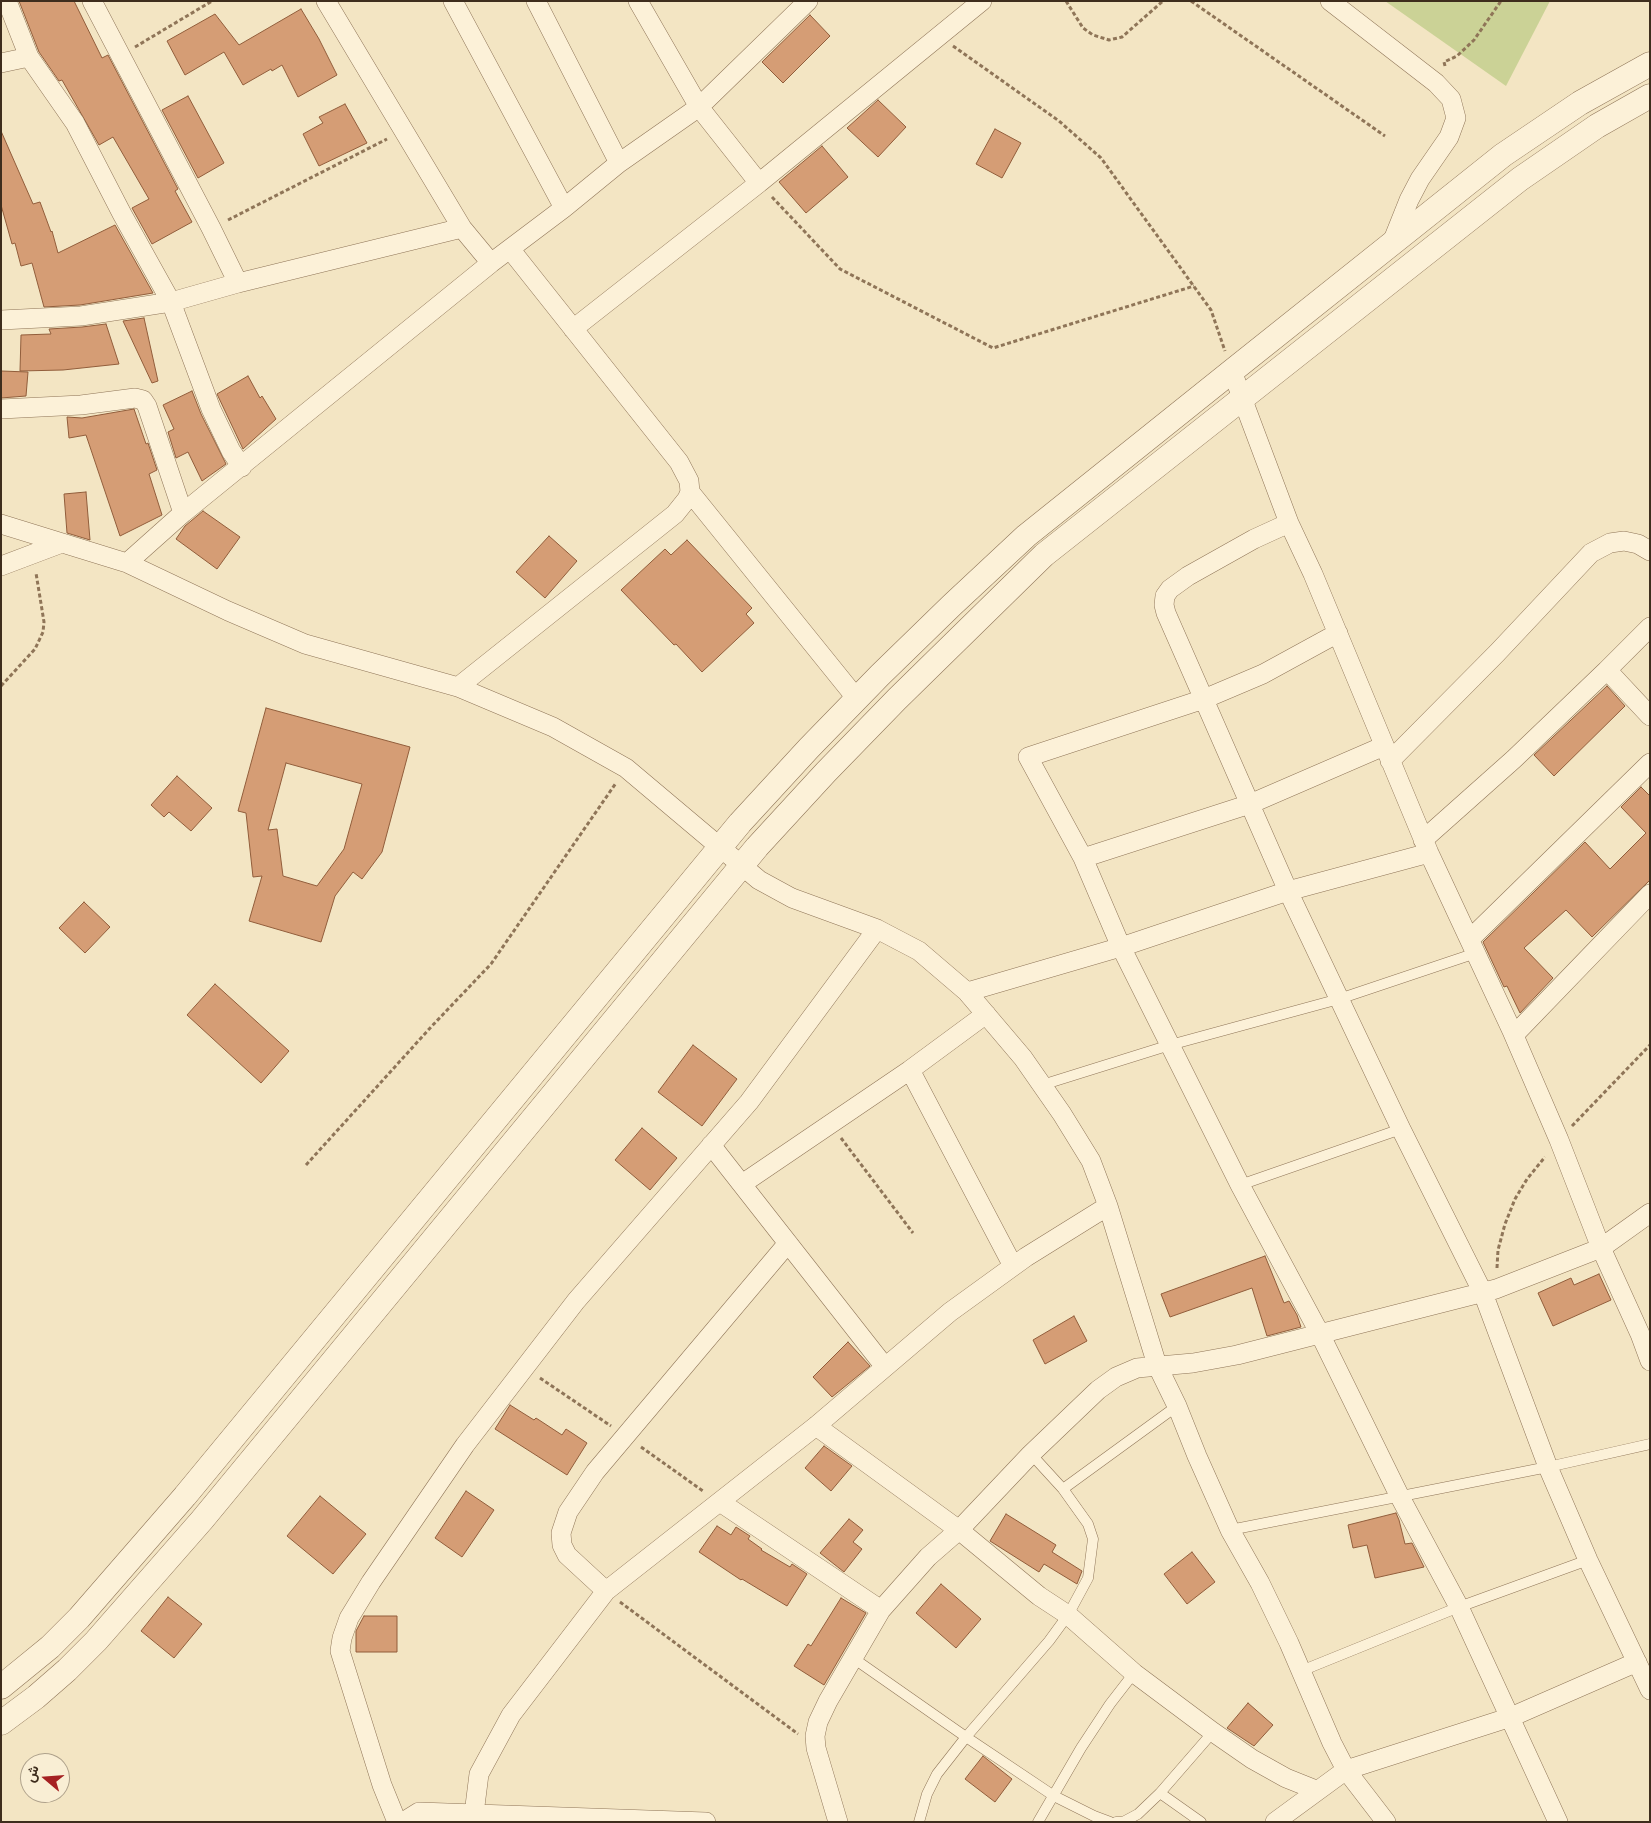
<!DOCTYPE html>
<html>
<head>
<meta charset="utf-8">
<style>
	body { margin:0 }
	#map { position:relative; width:1651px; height:1823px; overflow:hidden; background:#f3e5c3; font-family:"Source Serif 4",Vazirmatn,serif }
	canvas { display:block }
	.frame { position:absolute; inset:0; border:2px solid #3e2d1d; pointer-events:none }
	.north { position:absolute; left:20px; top:1753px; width:50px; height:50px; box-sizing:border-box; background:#f9eed4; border:1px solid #aea18b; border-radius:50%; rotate:288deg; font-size:14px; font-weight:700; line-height:20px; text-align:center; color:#3e2d1d }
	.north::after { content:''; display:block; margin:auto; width:18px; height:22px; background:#a52122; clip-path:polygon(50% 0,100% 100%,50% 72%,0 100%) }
</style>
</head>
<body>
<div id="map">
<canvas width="1651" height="1823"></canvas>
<div class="frame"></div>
<div class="north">ش</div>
</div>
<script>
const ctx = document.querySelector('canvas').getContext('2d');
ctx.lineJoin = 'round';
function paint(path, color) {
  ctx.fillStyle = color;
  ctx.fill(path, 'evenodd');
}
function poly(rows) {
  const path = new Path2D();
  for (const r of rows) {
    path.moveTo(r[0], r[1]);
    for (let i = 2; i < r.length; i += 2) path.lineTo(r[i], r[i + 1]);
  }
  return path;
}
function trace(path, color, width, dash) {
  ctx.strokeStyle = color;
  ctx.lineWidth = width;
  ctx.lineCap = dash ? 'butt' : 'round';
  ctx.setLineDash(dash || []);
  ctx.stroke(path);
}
paint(poly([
	[1385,1,1550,1,1506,86]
]), '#cbd296');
const building = poly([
	[19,1,74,1,102,58,108,55,178,189,175,191,192,222,152,244,132,208,149,199,113,137,99,145,62,80,59,81,39,52,19,1],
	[301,9,319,39,337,75,298,97,282,65,272,71,271,69,243,85,224,52,185,75,167,41,215,14,239,45,301,9],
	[810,15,830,36,783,83,762,62,810,15],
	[188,96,224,163,198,178,162,110,188,96],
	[878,100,906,127,878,157,847,128,878,100],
	[345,104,367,143,319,166,303,134,323,123,319,117,345,104],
	[995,129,1021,143,1002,178,976,164,995,129],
	[1,131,33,204,40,202,51,232,52,231,58,253,115,225,153,293,80,305,44,307,32,263,21,266,15,243,12,244,1,205,1,131],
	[822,146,848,177,806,213,779,182,822,146],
	[144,318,158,381,152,383,123,321,144,318],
	[106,324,119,364,63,370,20,371,21,335,51,334,49,329,82,327,106,324],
	[1,371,28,372,26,396,1,398,1,371],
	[248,376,260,398,262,396,276,419,243,449,217,394,248,376],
	[192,391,201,414,226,464,202,481,188,452,176,458,168,432,174,429,163,405,192,391],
	[134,409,146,444,148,443,157,470,149,474,162,515,120,536,86,435,69,438,67,417,82,418,134,409],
	[86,492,90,540,67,533,64,494,86,492],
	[203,511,240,537,217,569,176,539,185,526,203,511],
	[549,536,577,561,545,598,516,572,549,536],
	[687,540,752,608,746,614,754,623,702,672,676,644,674,645,621,590,665,549,671,555,687,540],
	[1607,686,1625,706,1554,776,1534,755,1607,686],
	[266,708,410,747,382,852,362,879,353,872,335,896,321,942,249,921,262,876,253,877,246,813,238,811,266,708],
	[286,763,362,784,344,849,317,886,283,876,277,829,268,830,286,763],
	[177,776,212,808,191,831,169,812,164,817,151,805,177,776],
	[1641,787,1650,796,1650,880,1592,937,1566,910,1524,948,1553,978,1520,1013,1507,986,1504,987,1483,942,1585,842,1610,869,1646,833,1621,807,1641,787],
	[84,902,110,927,85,953,59,928,84,902],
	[215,984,289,1051,261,1083,187,1015,215,984],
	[693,1045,737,1079,702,1126,658,1092,693,1045],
	[642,1128,677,1158,650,1190,615,1160,642,1128],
	[1265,1256,1284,1303,1289,1301,1297,1315,1301,1327,1267,1336,1252,1288,1170,1317,1161,1294,1265,1256],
	[1599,1274,1611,1300,1553,1326,1538,1293,1571,1278,1574,1285,1599,1274],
	[1074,1316,1087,1341,1045,1364,1033,1340,1074,1316],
	[848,1342,870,1366,832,1397,813,1377,848,1342],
	[510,1405,534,1420,536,1418,562,1435,566,1429,587,1443,567,1475,495,1429,510,1405],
	[824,1446,852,1466,831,1491,805,1468,824,1446],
	[466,1491,494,1510,462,1557,435,1538,466,1491],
	[320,1496,366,1534,333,1574,287,1536,320,1496],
	[1396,1513,1399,1520,1405,1544,1412,1543,1424,1567,1375,1578,1367,1545,1353,1548,1348,1525,1396,1513],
	[1006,1514,1056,1545,1052,1552,1082,1571,1077,1584,1044,1564,1039,1572,990,1541,1006,1514],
	[849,1519,863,1530,853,1542,862,1549,844,1572,820,1553,849,1519],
	[717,1526,731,1535,736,1527,750,1536,748,1539,762,1549,761,1550,790,1567,792,1564,807,1574,787,1606,742,1579,741,1580,699,1552,717,1526],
	[1192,1552,1215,1582,1187,1604,1164,1574,1192,1552],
	[941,1584,981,1619,956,1648,916,1613,941,1584],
	[168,1597,202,1624,174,1658,141,1631,168,1597],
	[841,1598,866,1613,824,1685,794,1666,808,1644,811,1646,841,1598],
	[364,1616,397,1616,397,1652,356,1652,356,1631,364,1616],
	[1248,1703,1273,1725,1254,1746,1227,1728,1248,1703],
	[983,1756,1012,1779,995,1802,965,1779,983,1756]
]);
paint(building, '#d59d75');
trace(building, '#915d3b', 1);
const service = poly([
	[1042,1085,1170,1045,1339,999,1476,953],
	[1240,1185,1401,1129],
	[1063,1489,1177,1406],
	[1230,1530,1548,1467,1650,1444],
	[853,1658,966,1737,1054,1796,1094,1816,1110,1822],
	[1301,1671,1459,1607,1588,1560],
	[1160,1793,1201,1822],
	[919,1822,927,1794,937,1774,966,1737,1049,1641,1068,1615,1088,1578,1093,1539,1088,1524,1063,1489,1031,1454],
	[1038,1822,1081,1748,1110,1704,1134,1673],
	[1116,1822,1123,1822,1138,1814,1160,1793,1213,1732]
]);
const minor = poly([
	[7,1,29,57,75,123,122,214,171,302,211,409,231,451,242,467],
	[92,1,211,228,238,283],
	[326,1,462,228,491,263],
	[453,1,564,208],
	[536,1,619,163],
	[638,1,699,107,759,183,982,1],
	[1330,1,1436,83,1451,99,1456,118,1449,137,1420,179,1409,200,1391,245],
	[1,63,29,57],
	[510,249,679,462,689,481,690,492,857,699],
	[1,320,81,316,171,302,238,283,462,228],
	[573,329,759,183],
	[1232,371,1289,523,1313,574,1429,853,1512,1031,1559,1140,1601,1248,1640,1334,1650,1361],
	[1,409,81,405,135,398,143,400,147,406,183,513],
	[1289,523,1254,539,1188,576,1170,589,1165,596,1164,605,1166,613,1288,891,1401,1129,1483,1293,1548,1467,1588,1560,1650,1690],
	[1,524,127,563,183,513,491,263,564,208,619,163,699,107,808,1],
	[127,563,228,611,305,644,458,687,553,727,626,768,759,880,792,898,877,929,919,951,967,992,1023,1058,1062,1114,1091,1161,1108,1206,1157,1365,1177,1406,1197,1456,1230,1530,1260,1583,1289,1643,1332,1743,1346,1770,1386,1822],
	[1,566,62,543],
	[1338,633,1263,674,1204,699,1028,757,1083,858,1121,947,1240,1185,1320,1334,1400,1497,1459,1607,1558,1822],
	[1607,670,1650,627],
	[458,687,675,514,687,499,690,492],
	[1390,761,1497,653,1591,553,1610,543,1624,541,1638,544,1650,551],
	[1423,840,1514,759,1607,670,1650,716],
	[1083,858,1250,804,1384,746],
	[1470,939,1650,763],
	[967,992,1121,947,1288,891,1429,853],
	[986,1014,910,1070,1013,1266],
	[1514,1035,1650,894],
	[711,1145,885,1367],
	[742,1184,910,1070],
	[816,1426,959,1530,1039,1596,1068,1615,1134,1673,1213,1732,1252,1759,1286,1778,1316,1790],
	[720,1502,881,1610],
	[606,1591,567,1555,562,1545,561,1533,568,1512,595,1472,788,1243],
	[397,1822,382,1785,340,1651,342,1638,349,1618,371,1582,465,1445,576,1301,749,1102,877,929],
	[403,1822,419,1812,706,1822],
	[473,1822,479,1774,511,1715,606,1591,816,1426,950,1312,1026,1257,1108,1206],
	[838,1822,816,1748,815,1736,818,1722,828,1701,881,1610,928,1557,959,1530,1031,1454,1098,1390,1116,1377,1137,1368,1193,1363,1237,1355,1496,1289,1601,1248,1650,1213],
	[1275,1822,1346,1770,1511,1717,1637,1662]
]);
const tertiary = poly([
	[1,1687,50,1647,79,1618,185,1496,740,823,809,748,880,675,952,605,1026,536,1232,371,1503,155,1580,103,1650,64],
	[1,1723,36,1697,67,1670,96,1641,202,1520,757,847,826,772,897,699,1044,555,1520,179,1597,126,1650,96]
]);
trace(service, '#8f7558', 11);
trace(minor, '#8f7558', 20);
trace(tertiary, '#8f7558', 25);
trace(poly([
	[1066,1,1083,28,1093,35,1109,40,1122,37,1163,1],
	[1191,1,1385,136],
	[953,46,1059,121,1101,158,1211,310,1225,351],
	[135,47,212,1],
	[1445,66,1444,62,1457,56,1474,40,1501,1],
	[772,197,840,269,993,348,1194,286],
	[228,220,387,139],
	[1,686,35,649,43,632,44,622,36,573],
	[1572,1126,1650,1045],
	[841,1138,913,1233],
	[306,1165,431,1027,491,964,616,783],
	[1497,1268,1498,1250,1505,1224,1515,1199,1527,1179,1545,1157],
	[540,1378,611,1426],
	[641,1447,703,1491],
	[620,1602,798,1734]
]), '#8f7558', 3, [4, 2.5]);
trace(service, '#fcf1d8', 10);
trace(minor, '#fcf1d8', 19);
trace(tertiary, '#fcf1d8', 24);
</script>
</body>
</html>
